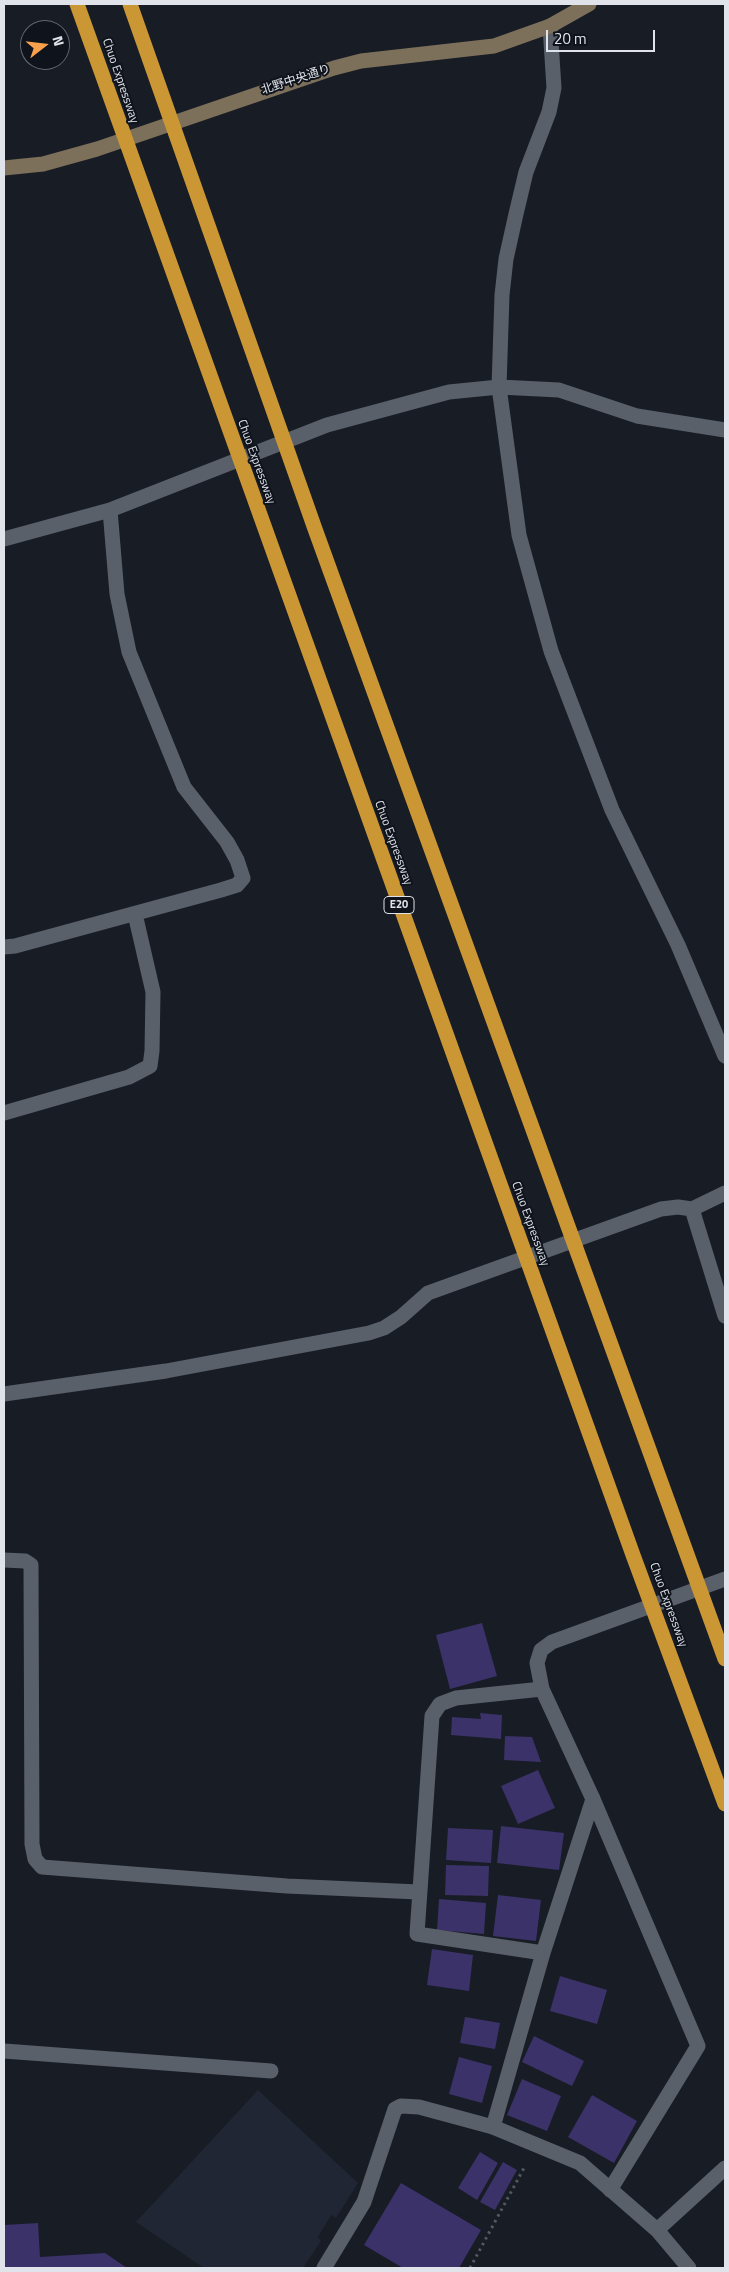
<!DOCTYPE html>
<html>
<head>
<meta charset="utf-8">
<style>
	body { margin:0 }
	#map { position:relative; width:729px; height:2272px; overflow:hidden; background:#181c25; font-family:"Titillium Web",sans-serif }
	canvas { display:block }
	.frame { position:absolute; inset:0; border:5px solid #e0e3e9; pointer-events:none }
	.north { position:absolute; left:20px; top:20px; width:50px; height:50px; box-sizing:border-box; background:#0f131c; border:1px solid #63666e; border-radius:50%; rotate:74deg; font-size:14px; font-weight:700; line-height:20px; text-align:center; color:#e0e3e9 }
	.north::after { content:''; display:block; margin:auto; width:18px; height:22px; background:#f8a04b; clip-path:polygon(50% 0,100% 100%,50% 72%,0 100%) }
	.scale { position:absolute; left:546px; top:30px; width:109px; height:22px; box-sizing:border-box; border:2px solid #e0e3e9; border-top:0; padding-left:6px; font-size:15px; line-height:18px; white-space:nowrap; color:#e0e3e9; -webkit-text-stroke:4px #0f131c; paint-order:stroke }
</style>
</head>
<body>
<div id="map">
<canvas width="729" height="2272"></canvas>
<div class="frame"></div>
<div class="north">N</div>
<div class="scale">20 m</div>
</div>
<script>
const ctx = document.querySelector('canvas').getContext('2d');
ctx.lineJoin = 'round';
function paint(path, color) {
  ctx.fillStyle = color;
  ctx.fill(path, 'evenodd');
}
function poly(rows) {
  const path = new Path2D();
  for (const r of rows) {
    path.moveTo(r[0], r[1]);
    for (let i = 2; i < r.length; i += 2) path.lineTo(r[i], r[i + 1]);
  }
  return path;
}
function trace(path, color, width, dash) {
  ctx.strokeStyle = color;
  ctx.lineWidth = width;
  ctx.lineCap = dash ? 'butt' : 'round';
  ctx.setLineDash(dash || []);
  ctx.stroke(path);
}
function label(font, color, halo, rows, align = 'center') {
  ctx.font = font + ' "Titillium Web","Noto Sans JP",sans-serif';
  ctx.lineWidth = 4;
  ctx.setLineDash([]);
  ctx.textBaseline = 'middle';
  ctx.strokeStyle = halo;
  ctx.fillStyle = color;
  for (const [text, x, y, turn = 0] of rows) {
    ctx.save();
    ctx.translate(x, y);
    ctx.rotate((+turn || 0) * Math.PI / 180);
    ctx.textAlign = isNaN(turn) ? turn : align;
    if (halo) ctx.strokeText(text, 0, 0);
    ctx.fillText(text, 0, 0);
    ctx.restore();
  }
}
paint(poly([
	[258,2090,358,2183,336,2218,331,2215,318,2237,321,2241,303,2268,204,2268,136,2222]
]), '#202634');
paint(poly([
	[482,1623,497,1676,450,1689,436,1635],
	[480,1713,502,1715,501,1739,451,1735,452,1717,481,1719],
	[505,1736,532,1737,541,1762,504,1760],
	[538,1770,555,1808,518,1824,501,1786],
	[501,1826,564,1833,559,1870,497,1863],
	[448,1828,493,1830,491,1863,446,1860],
	[446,1865,489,1866,488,1896,445,1895],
	[498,1895,541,1900,536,1941,493,1936],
	[439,1899,486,1903,484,1934,437,1930],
	[432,1949,473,1955,469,1991,427,1985],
	[560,1976,607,1990,597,2024,550,2011],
	[465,2017,500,2023,495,2049,460,2043],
	[534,2036,584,2061,572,2086,522,2062],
	[459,2057,492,2066,482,2103,449,2094],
	[522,2079,561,2096,547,2131,507,2115],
	[592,2095,637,2121,614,2163,568,2137],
	[480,2152,498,2163,477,2200,458,2188],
	[503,2162,517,2170,495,2210,480,2202],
	[401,2183,481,2230,459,2268,403,2268,364,2245],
	[38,2223,40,2257,105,2253,127,2268,4,2268,4,2225]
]), '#3a3268');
trace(poly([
	[470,2268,524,2168]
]), '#555860', 3, [2.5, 4]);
trace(poly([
	[542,1689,456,1698,440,1704,432,1716,417,1934,543,1953],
	[493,2127,543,1953,593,1799]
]), '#5a606a', 15);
trace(poly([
	[550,26,554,88,549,112,526,172,516,214,506,259,502,295,499,387,519,535,551,651,612,810,678,945,725,1056],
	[4,539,110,510,327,425,449,392,499,387,559,390,637,416,725,430],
	[4,947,15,946,221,890,237,885,243,878,237,860,227,842,184,787,129,652,117,594,110,510],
	[4,1113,129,1077,150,1066,152,1051,153,992,135,914],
	[725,1193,692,1209,725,1316],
	[4,1394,166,1371,369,1333,384,1328,401,1317,428,1293,661,1209,678,1207,692,1209],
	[4,1560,25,1561,31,1565,32,1844,35,1859,42,1867,287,1886,418,1892],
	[4,2051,271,2071],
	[610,2190,698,2046,593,1799,542,1689,537,1663,541,1650,552,1642,725,1579],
	[657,2230,725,2168],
	[324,2268,364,2202,395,2109,401,2106,419,2107,493,2127,580,2163,657,2230,689,2268]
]), '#5a606a', 15);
trace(poly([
	[4,168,43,164,97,149,334,68,361,61,494,46,550,26,589,4]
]), '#7c705a', 15);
trace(poly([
	[77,4,633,1555,725,1804],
	[130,4,315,529,725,1659]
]), '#cb9735', 15);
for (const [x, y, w] of [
	[399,905,30]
]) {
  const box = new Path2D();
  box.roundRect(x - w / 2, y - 8.5, w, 17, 4);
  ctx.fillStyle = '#0f131c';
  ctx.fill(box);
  trace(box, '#e0e3e9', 1);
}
label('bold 11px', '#e0e3e9', null, [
	["E20",399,905]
]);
label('12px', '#e0e3e9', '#0f131c', [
	["北野中央通り",296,80,-18],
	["Chuo Expressway",120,81,71],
	["Chuo Expressway",256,462,70],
	["Chuo Expressway",393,843,70],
	["Chuo Expressway",530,1224,70],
	["Chuo Expressway",668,1605,70]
]);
</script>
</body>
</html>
